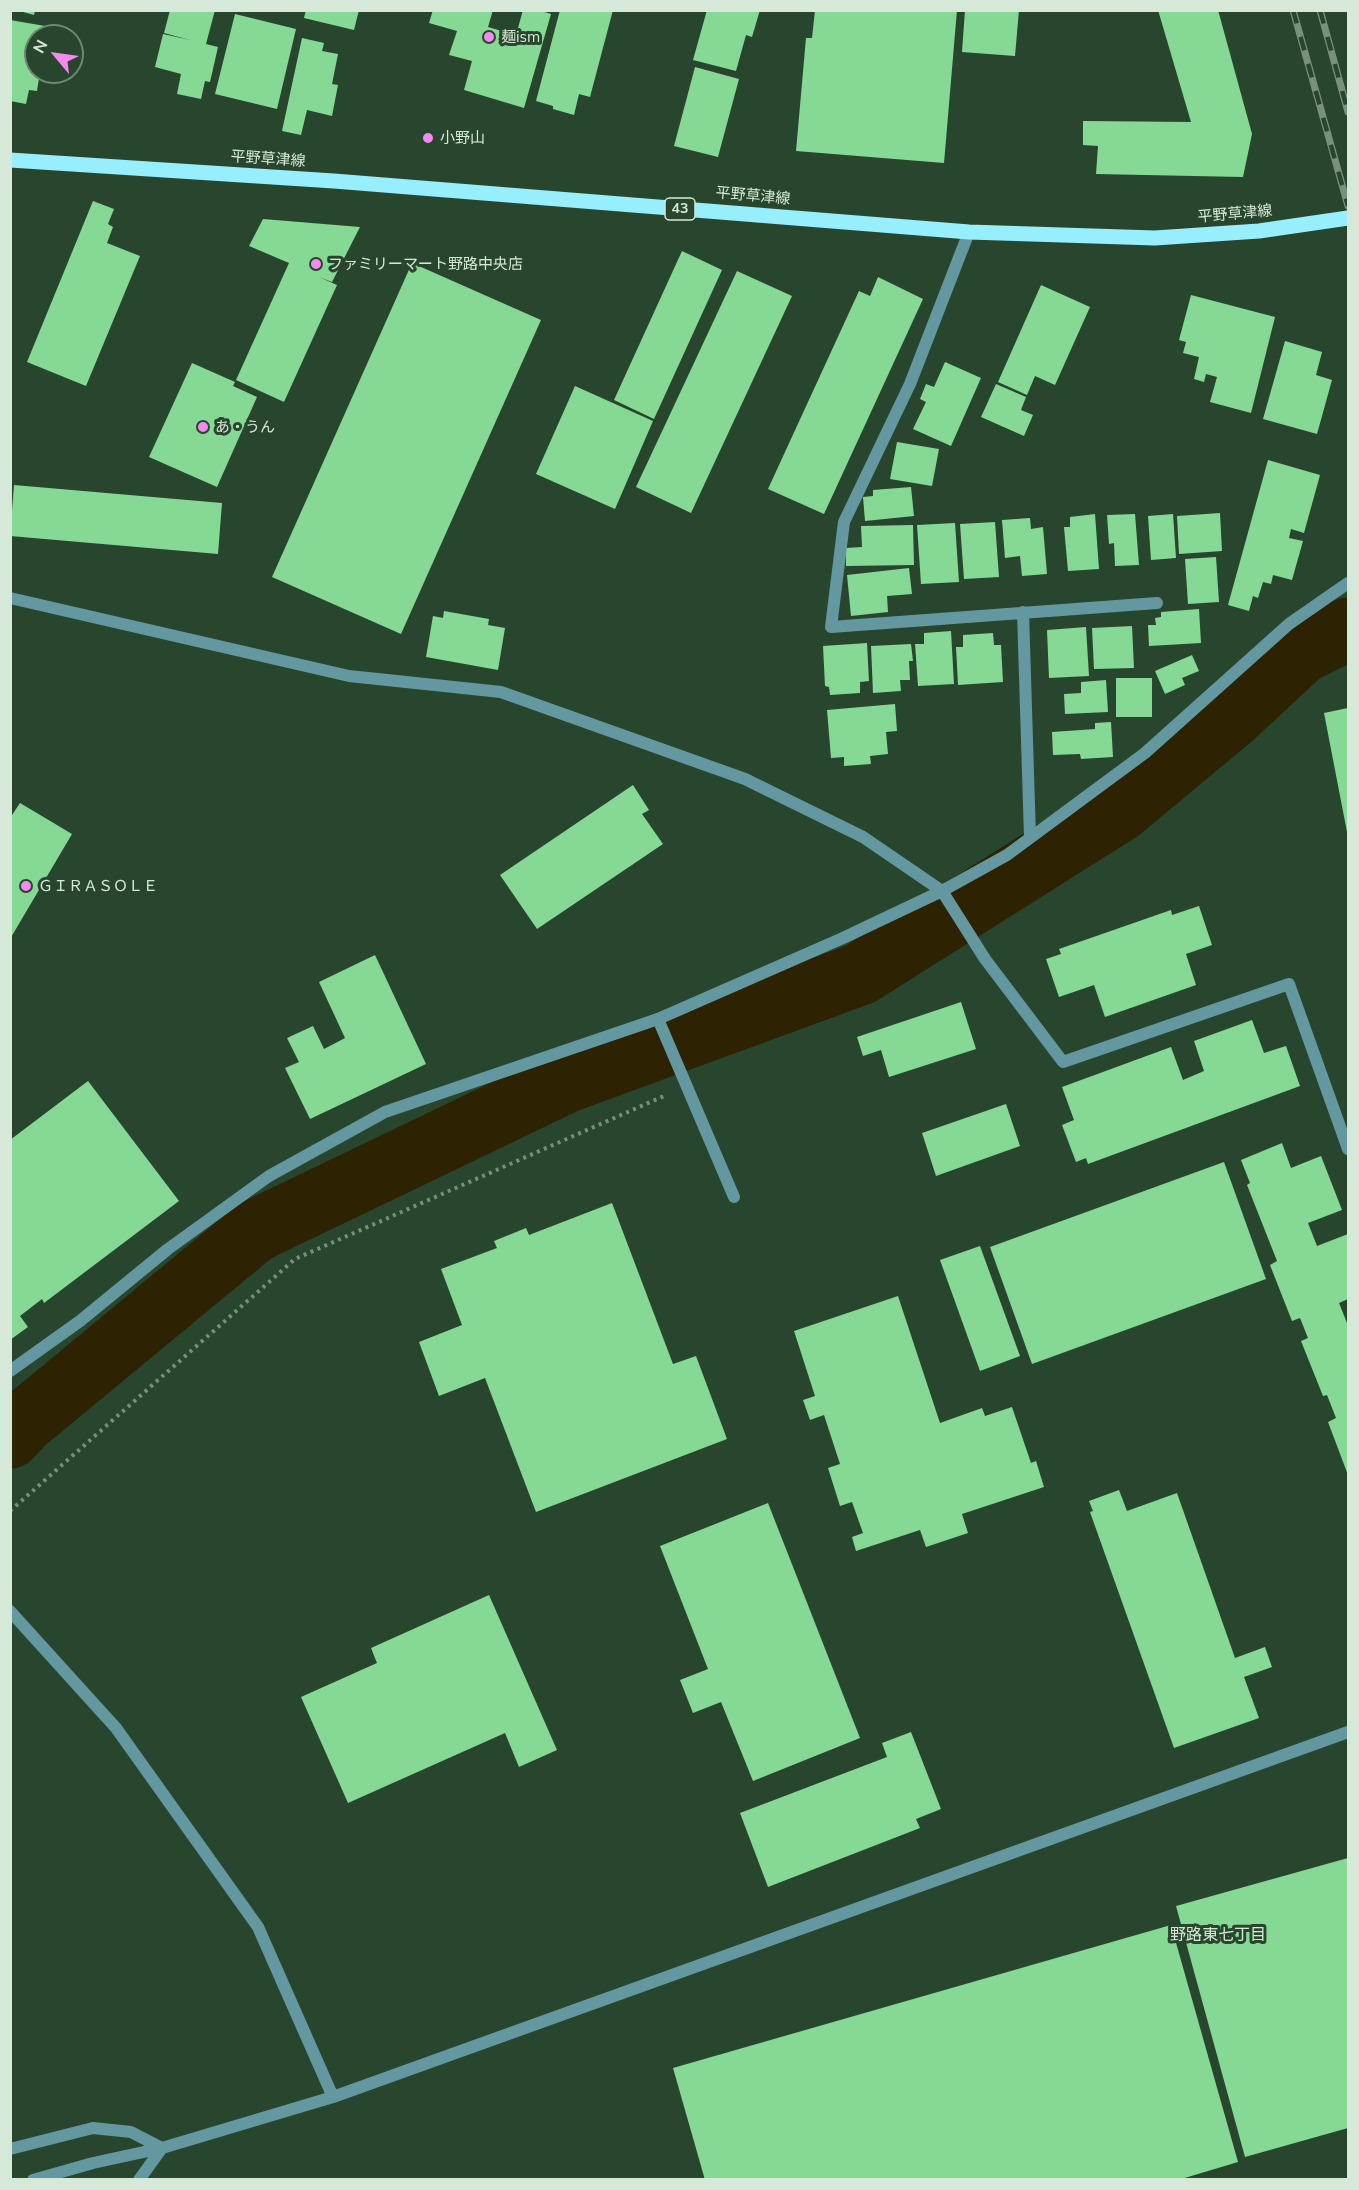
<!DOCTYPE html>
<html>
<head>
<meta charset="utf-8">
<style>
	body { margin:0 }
	#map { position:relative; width:1359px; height:2190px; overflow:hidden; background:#28462d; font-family:Mulish,sans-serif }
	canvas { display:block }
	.frame { position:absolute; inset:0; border:12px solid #d6e8d8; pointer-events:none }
	.north { position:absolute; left:24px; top:24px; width:60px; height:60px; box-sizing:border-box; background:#28462d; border:2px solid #6e8771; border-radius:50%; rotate:299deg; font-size:16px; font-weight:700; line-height:24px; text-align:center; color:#d6e8d8 }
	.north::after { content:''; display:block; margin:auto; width:21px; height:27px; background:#f489f0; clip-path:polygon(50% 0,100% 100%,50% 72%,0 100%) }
</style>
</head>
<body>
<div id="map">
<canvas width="1359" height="2190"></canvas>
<div class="frame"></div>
<div class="north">N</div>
</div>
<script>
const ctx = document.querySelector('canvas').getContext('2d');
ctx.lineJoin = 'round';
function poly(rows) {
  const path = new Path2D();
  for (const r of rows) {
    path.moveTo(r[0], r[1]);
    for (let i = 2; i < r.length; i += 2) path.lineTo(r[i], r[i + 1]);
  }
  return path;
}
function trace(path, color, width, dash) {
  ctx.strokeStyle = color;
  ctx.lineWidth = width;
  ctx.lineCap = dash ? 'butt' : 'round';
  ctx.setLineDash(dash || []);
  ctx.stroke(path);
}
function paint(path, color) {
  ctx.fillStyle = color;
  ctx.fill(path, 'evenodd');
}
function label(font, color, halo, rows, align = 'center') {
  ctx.font = font + ' Mulish,"Noto Sans JP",sans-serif';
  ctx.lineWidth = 6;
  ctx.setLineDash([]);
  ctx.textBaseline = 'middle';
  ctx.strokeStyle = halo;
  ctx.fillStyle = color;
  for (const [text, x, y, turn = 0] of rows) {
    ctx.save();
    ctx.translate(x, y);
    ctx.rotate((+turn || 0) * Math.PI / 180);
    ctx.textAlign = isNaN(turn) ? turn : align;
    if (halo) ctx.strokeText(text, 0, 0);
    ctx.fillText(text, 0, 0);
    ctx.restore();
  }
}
trace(poly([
	[10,1437,24,1422,255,1231,565,1082,860,974,1120,810,1233,716,1302,652,1348,629]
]), '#2d2202', 63);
paint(poly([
	[16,10,35,10,34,15],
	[170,10,215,10,206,44,218,47,210,82,205,81,201,99,177,94,181,74,155,67,163,34,190,40,164,33],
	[306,10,359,10,354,30,304,18],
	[433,10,493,10,488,27,516,35,523,10,538,10,551,14,524,108,464,90,472,61,449,55,457,31,429,23],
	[560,10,613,10,590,97,579,94,574,115,553,109,553,106,536,101],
	[707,10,760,10,752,37,746,35,736,71,693,60],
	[815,10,957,10,944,163,796,151,806,38,812,38],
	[965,10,1019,10,1015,56,962,52],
	[1158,10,1218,10,1252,134,1243,177,1096,174,1098,146,1083,145,1083,121,1191,122],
	[235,14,296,29,277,109,215,94],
	[10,20,51,27,49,36,36,36,35,70,40,72,37,91,29,90,26,104,10,101],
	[302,38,324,43,322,51,338,54,332,84,338,85,332,116,307,110,301,135,282,131],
	[695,67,739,79,718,157,674,146],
	[93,201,114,209,108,224,113,227,107,243,140,256,86,386,27,362],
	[263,219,360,227,332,282,319,277,337,285,284,402,236,380,289,263,249,246],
	[682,251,722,270,654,419,614,400],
	[412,263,541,320,401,634,272,577],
	[737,271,792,296,691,513,636,487],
	[878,277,923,299,824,514,768,489,859,291,870,296],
	[1041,285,1090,307,1055,385,1035,376,1027,395,998,382],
	[1191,295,1275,317,1251,413,1210,402,1217,377,1206,374,1204,382,1194,379,1199,357,1183,353,1186,342,1179,340],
	[1285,341,1322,352,1316,375,1332,380,1317,434,1263,419],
	[945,362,981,378,951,446,913,429,926,402,920,399,926,384,934,387],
	[192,363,235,382,233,386,257,397,217,487,149,457],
	[996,384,1026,397,1021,410,1033,415,1024,436,981,417],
	[575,386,653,421,615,509,536,474],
	[897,442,939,449,932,486,890,479],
	[1268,460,1320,475,1304,533,1291,529,1289,538,1303,541,1292,580,1273,575,1271,584,1263,582,1258,598,1253,596,1249,611,1228,605],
	[14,485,222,503,218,554,10,536],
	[911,487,914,516,865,521,863,497,873,496,873,490],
	[1220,513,1222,551,1179,554,1177,516],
	[1095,514,1099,569,1068,571,1064,527,1070,527,1070,517],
	[1135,514,1139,565,1115,566,1114,543,1109,544,1107,515],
	[1173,514,1176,558,1151,560,1148,516],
	[1030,518,1031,529,1043,527,1047,574,1022,576,1020,556,1005,558,1002,520],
	[995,522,999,577,964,579,960,524],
	[955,523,959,582,921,584,917,525],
	[913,525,914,565,846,566,846,548,862,547,861,526],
	[1216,557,1219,602,1188,604,1185,559],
	[909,568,912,594,887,596,888,612,851,616,847,575],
	[1199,609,1201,643,1149,646,1148,625,1156,625,1155,618,1161,617,1161,612],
	[444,611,489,619,488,625,505,628,498,670,426,657,433,616,443,618],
	[1132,626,1134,668,1094,669,1092,628],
	[1086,627,1089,676,1049,678,1047,630],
	[951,631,954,684,918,686,915,644,924,644,924,633],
	[993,633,994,645,1001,645,1003,682,958,685,956,647,963,647,963,635],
	[867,643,869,681,860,682,860,693,830,695,829,687,825,686,823,646],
	[911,644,913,661,909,661,910,680,900,680,901,691,873,693,871,646],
	[1192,655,1199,671,1182,678,1185,685,1165,694,1155,671],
	[1116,678,1152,678,1152,717,1116,717],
	[1106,680,1108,712,1065,714,1064,694,1081,693,1081,682],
	[895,704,897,731,886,732,888,754,870,756,871,764,844,766,844,757,831,758,827,710],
	[1348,708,1348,832,1347,832,1324,713],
	[1111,722,1113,757,1081,759,1080,754,1053,755,1052,732,1095,729,1095,723],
	[633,785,649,810,642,814,663,844,537,929,500,875],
	[20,803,72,834,10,939,10,818],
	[1199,906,1212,945,1186,954,1196,985,1105,1017,1094,985,1059,997,1046,959,1061,954,1059,949,1171,910,1172,915],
	[375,955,426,1064,310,1119,285,1068,299,1062,287,1038,313,1026,324,1049,345,1038,319,982],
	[961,1002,976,1049,889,1077,881,1050,863,1056,857,1037],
	[1252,1020,1264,1053,1286,1046,1300,1086,1088,1164,1086,1158,1076,1162,1062,1125,1074,1120,1062,1087,1171,1047,1183,1080,1204,1071,1194,1041],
	[88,1081,179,1201,44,1303,42,1299,20,1316,28,1327,10,1340,10,1140],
	[1006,1104,1020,1146,936,1176,922,1133],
	[1282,1143,1291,1168,1321,1156,1342,1210,1308,1223,1317,1246,1348,1234,1348,1299,1339,1303,1347,1323,1348,1323,1348,1475,1328,1422,1336,1418,1327,1395,1323,1396,1301,1341,1308,1338,1300,1318,1292,1321,1270,1265,1277,1261,1247,1185,1250,1183,1241,1160],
	[1224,1162,1266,1279,1032,1364,990,1247],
	[612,1203,673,1364,696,1356,727,1439,536,1512,485,1378,439,1396,419,1342,462,1325,441,1269,497,1248,494,1241,526,1228,529,1235],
	[980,1246,1020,1356,980,1371,940,1260],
	[898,1296,940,1423,982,1408,985,1416,1012,1407,1031,1463,1036,1461,1044,1487,962,1514,968,1533,926,1547,920,1530,856,1551,852,1537,863,1533,852,1502,840,1506,828,1468,840,1464,824,1415,810,1420,803,1400,815,1396,794,1331],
	[1119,1490,1127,1511,1177,1493,1235,1658,1265,1647,1272,1667,1244,1677,1259,1718,1174,1748,1090,1512,1093,1511,1089,1501],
	[768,1503,860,1738,753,1781,721,1702,693,1713,680,1680,708,1669,660,1546],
	[489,1595,557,1750,519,1767,505,1733,348,1803,301,1697,377,1663,371,1648],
	[911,1732,941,1809,916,1819,920,1828,768,1887,740,1813,887,1757,882,1743],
	[1348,1858,1348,2128,1245,2157,1176,1906],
	[1171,1925,1238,2162,1178,2180,705,2180,673,2068]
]), '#86d994');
trace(poly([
	[10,1511,295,1259,664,1096]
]), '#77907b', 4, [3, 4.5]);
trace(poly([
	[658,1019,734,1197]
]), '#6498a0', 12);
trace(poly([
	[969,232,910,384,844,522,831,627,1157,603],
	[10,598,349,676,501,692,745,779,863,837,942,891,985,959,1063,1062,1289,984,1348,1149],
	[1023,612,1030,837],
	[10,1371,80,1321,168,1249,269,1176,385,1112,658,1019,843,938,942,891,1007,855,1145,753,1289,624,1348,583],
	[10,1611,116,1728,258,1927,333,2097],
	[10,2149,93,2128,131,2132,162,2148,139,2180],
	[33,2180,93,2163,162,2148,333,2097,1348,1732]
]), '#6498a0', 12);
trace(poly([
	[10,160,334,181,969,232,1155,238,1259,231,1348,218]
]), '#97eefc', 15);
const rail = poly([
	[1293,10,1348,206],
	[1320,10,1348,112]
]);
trace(rail, '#79917c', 7);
trace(rail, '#28462d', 4.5, [14]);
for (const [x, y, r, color] of [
	[489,37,6,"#f489f0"],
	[428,138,6,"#f489f0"],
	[316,264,6,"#f489f0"],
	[203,427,6,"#f489f0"],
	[26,886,6,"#f489f0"]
]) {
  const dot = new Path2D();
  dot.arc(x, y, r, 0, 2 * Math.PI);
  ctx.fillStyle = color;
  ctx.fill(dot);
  trace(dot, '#28462d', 2);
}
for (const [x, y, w] of [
	[680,209,30]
]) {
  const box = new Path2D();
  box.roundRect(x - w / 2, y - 11, w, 22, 4.5);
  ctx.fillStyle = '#28462d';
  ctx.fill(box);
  trace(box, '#d6e8d8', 1.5);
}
label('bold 14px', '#d6e8d8', null, [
	["43",680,209]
]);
label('15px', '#d6e8d8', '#28462d', [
	["麺ism",501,37],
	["小野山",440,138],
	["ファミリーマート野路中央店",328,264],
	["あ・うん",215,427],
	["ＧＩＲＡＳＯＬＥ",38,886]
], 'left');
label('15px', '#d6e8d8', '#28462d', [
	["平野草津線",268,159,4],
	["平野草津線",753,196,5],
	["平野草津線",1235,214,-5]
]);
label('16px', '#d6e8d8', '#28462d', [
	["野路東七丁目",1218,1935]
]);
</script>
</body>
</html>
